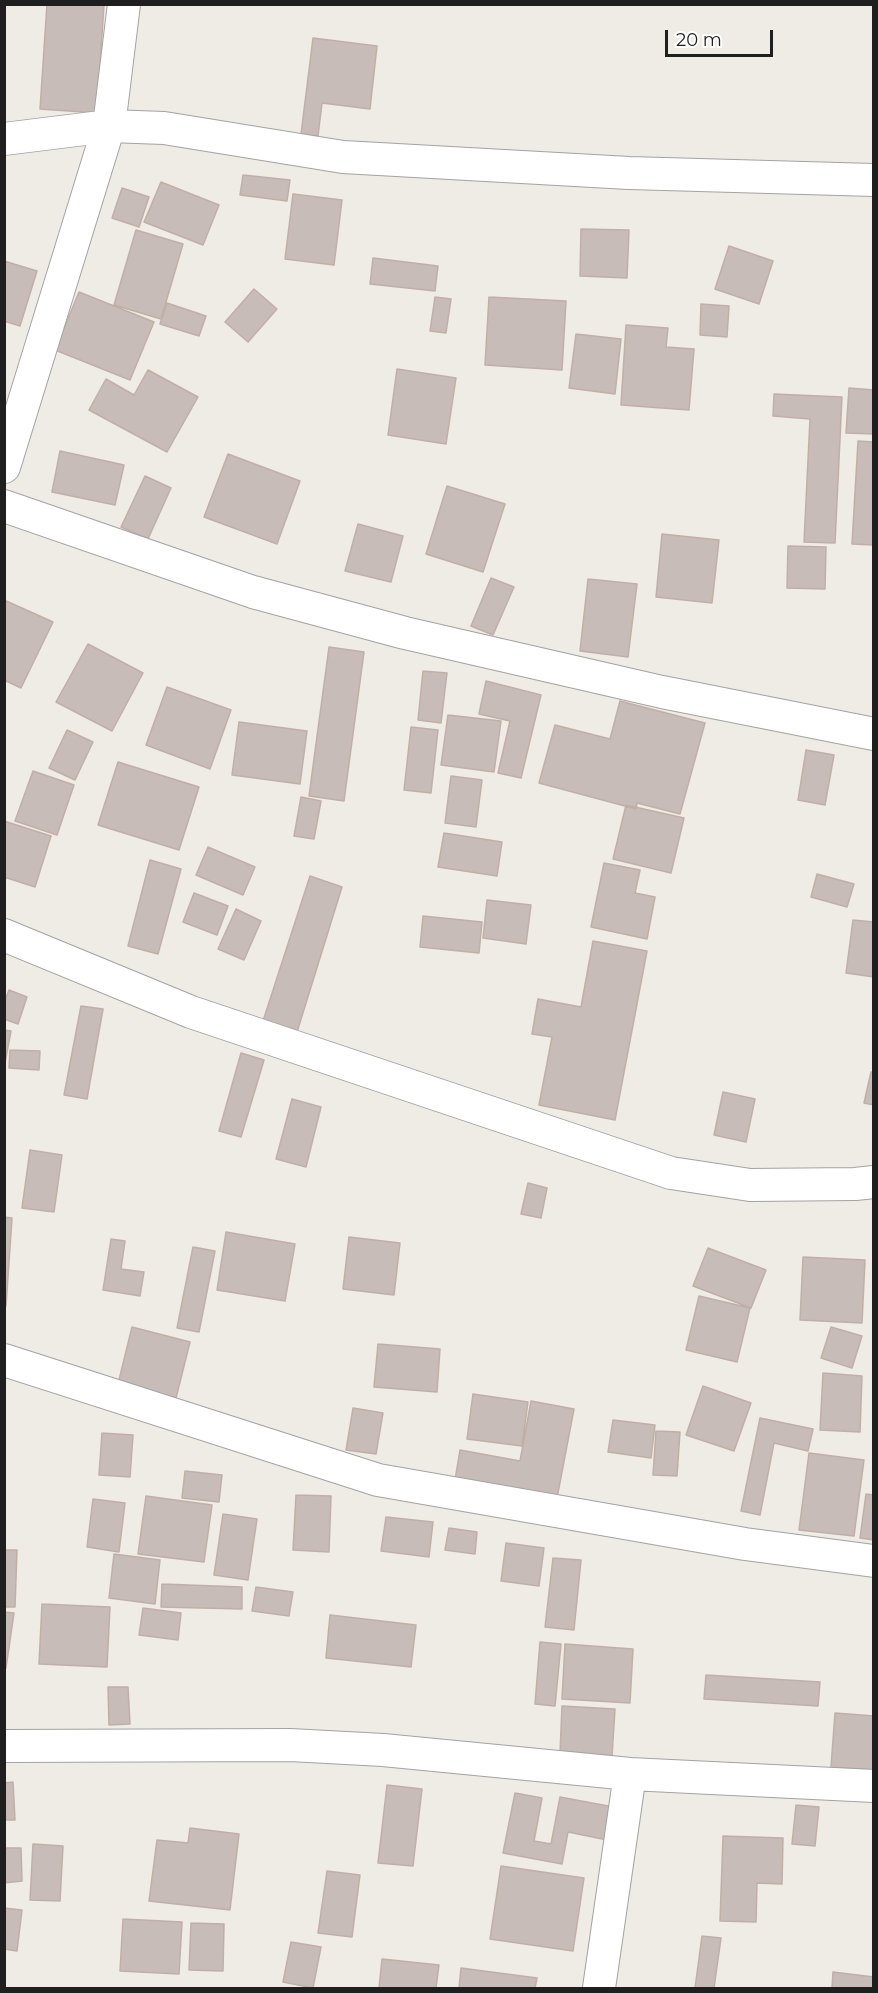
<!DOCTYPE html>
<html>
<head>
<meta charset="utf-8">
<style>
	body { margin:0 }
	#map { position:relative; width:878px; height:1993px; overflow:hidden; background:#efebe5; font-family:Montserrat,sans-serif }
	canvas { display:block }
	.frame { position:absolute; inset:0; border:6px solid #1f1f1f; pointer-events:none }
	.scale { position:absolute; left:665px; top:30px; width:108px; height:27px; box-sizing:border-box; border:3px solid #1f1f1f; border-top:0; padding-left:8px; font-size:18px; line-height:21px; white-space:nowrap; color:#1f1f1f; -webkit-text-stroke:4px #fff; paint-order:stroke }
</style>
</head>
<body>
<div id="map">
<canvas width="878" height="1993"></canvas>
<div class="frame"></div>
<div class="scale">20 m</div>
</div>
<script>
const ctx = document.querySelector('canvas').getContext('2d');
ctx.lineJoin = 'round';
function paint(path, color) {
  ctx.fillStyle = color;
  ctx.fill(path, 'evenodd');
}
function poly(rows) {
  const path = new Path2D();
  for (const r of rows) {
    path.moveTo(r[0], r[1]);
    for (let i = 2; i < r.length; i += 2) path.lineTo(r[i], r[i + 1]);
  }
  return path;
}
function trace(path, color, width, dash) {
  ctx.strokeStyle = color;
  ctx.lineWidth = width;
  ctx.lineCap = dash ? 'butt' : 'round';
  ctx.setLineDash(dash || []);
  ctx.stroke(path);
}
const building = poly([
	[47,4,104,4,97,113,40,109,47,4],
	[313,38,377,46,370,109,322,103,318,136,301,134,313,38],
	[243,175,290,180,287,201,240,195,243,175],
	[161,182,219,205,203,245,144,222,161,182],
	[122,188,149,197,139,227,112,218,122,188],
	[293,194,342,200,334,265,285,259,293,194],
	[581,229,629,230,627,278,580,276,581,229],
	[136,230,183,244,161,319,114,305,136,230],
	[729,246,773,261,759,304,715,289,729,246],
	[373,258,438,266,435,291,370,284,373,258],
	[4,261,37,271,20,326,4,321,4,261],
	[254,289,277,309,248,342,225,322,254,289],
	[79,292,154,322,130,380,55,350,79,292],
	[435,297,451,299,446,333,430,331,435,297],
	[489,297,566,301,562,370,485,365,489,297],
	[167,303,206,316,199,336,160,324,167,303],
	[701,304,729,306,727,337,700,335,701,304],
	[626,325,668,328,666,347,694,349,689,410,621,405,626,325],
	[576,334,621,339,615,394,569,388,576,334],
	[397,369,456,378,446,444,388,435,397,369],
	[148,370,198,397,167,452,89,410,106,379,134,395,148,370],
	[849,388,874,390,874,434,846,433,849,388],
	[774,394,842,397,835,543,804,542,810,419,773,416,774,394],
	[858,441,874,442,874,545,852,544,858,441],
	[60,451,124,465,115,505,52,492,60,451],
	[228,454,300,481,277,544,204,517,228,454],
	[145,476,171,488,148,539,121,527,145,476],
	[447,486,505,504,483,572,426,554,447,486],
	[358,524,403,536,391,582,345,571,358,524],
	[662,534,719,540,712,603,656,597,662,534],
	[788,546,826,547,825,589,787,588,788,546],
	[491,578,514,587,493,635,471,626,491,578],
	[588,579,637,584,628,657,580,651,588,579],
	[4,600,53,622,21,688,4,680,4,600],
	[88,644,143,673,112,731,56,702,88,644],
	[329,647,364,652,344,801,309,796,329,647],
	[423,671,447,673,441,723,418,720,423,671],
	[486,681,541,695,521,778,498,773,510,721,479,714,486,681],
	[167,687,231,710,210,769,146,745,167,687],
	[620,701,705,723,680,814,637,803,636,809,539,783,555,725,610,739,620,701],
	[448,715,501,721,494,772,441,765,448,715],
	[239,722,307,731,300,784,232,775,239,722],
	[411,727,438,730,431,793,404,790,411,727],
	[67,730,93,742,75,780,49,768,67,730],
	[806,750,834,755,825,805,798,800,806,750],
	[118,762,199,787,179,850,98,825,118,762],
	[33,771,74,785,57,835,15,821,33,771],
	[451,776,482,780,476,827,445,823,451,776],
	[301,797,321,801,314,839,294,836,301,797],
	[626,805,684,818,671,873,613,859,626,805],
	[4,821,51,836,35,887,4,877,4,821],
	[444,833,502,842,497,876,438,867,444,833],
	[208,847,255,867,243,895,196,875,208,847],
	[150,860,181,869,158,954,128,946,150,860],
	[604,863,640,870,635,893,655,897,647,939,591,927,604,863],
	[817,874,854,884,847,907,811,897,817,874],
	[310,876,342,887,297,1032,263,1021,310,876],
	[194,893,228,906,217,935,183,922,194,893],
	[487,900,531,905,526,944,483,938,487,900],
	[236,909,261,921,244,960,218,949,236,909],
	[423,916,482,922,479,953,420,947,423,916],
	[853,920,874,922,874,977,846,973,853,920],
	[593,941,647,951,615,1120,539,1105,552,1037,532,1034,538,999,581,1007,593,941],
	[9,990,27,997,18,1024,4,1019,4,1003,9,990],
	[81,1006,103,1009,87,1099,64,1095,81,1006],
	[4,1030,11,1031,5,1063,4,1063,4,1030],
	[10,1050,40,1051,39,1070,9,1068,10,1050],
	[241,1053,264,1060,241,1137,219,1131,241,1053],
	[871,1072,874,1072,874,1105,864,1103,871,1072],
	[723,1092,755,1099,746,1142,714,1135,723,1092],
	[292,1099,321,1107,306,1167,276,1159,292,1099],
	[30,1150,62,1155,54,1212,22,1208,30,1150],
	[528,1183,547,1188,541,1218,521,1214,528,1183],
	[4,1217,12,1218,6,1306,4,1306,4,1217],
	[226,1232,295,1244,285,1301,217,1290,226,1232],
	[349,1237,400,1243,394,1295,343,1289,349,1237],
	[111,1239,125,1241,121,1269,144,1272,140,1296,103,1290,111,1239],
	[193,1247,215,1251,199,1332,177,1328,193,1247],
	[708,1248,766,1270,751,1308,693,1286,708,1248],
	[803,1257,865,1260,862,1323,800,1320,803,1257],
	[699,1296,750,1308,737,1362,686,1350,699,1296],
	[132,1327,190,1342,176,1398,118,1384,132,1327],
	[831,1327,862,1336,852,1368,821,1358,831,1327],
	[378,1344,440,1349,437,1392,374,1387,378,1344],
	[823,1373,862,1376,860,1432,820,1430,823,1373],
	[703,1386,751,1403,734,1451,686,1435,703,1386],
	[473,1394,528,1402,522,1446,467,1439,473,1394],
	[531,1401,574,1409,557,1498,455,1480,460,1450,520,1461,531,1401],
	[353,1408,383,1413,376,1454,346,1450,353,1408],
	[760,1418,813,1429,808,1451,774,1443,760,1515,741,1511,760,1418],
	[613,1420,655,1425,651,1458,608,1452,613,1420],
	[656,1431,680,1432,677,1476,653,1475,656,1431],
	[102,1433,133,1435,130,1477,99,1475,102,1433],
	[809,1453,864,1460,854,1536,799,1530,809,1453],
	[185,1471,222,1475,219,1502,182,1498,185,1471],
	[866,1494,874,1495,874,1540,860,1538,866,1494],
	[296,1495,331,1496,329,1552,293,1550,296,1495],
	[146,1496,212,1505,204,1562,138,1554,146,1496],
	[93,1499,125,1503,119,1552,87,1547,93,1499],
	[223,1514,257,1519,248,1580,214,1575,223,1514],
	[386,1517,433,1522,429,1557,381,1551,386,1517],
	[449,1528,477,1532,475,1554,445,1550,449,1528],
	[506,1543,544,1548,539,1586,501,1581,506,1543],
	[4,1550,17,1550,15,1607,4,1607,4,1550],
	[114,1554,160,1560,155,1604,109,1598,114,1554],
	[553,1558,581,1560,574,1630,545,1627,553,1558],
	[162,1584,242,1587,242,1609,161,1607,162,1584],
	[256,1587,293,1592,289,1616,252,1611,256,1587],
	[42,1604,110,1607,107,1667,39,1664,42,1604],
	[143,1608,181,1613,178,1640,139,1635,143,1608],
	[4,1612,14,1613,6,1668,4,1668,4,1612],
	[330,1615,416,1625,411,1667,326,1658,330,1615],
	[540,1642,561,1644,555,1706,535,1704,540,1642],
	[565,1644,633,1649,630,1703,562,1699,565,1644],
	[706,1675,820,1682,818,1706,704,1699,706,1675],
	[108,1687,128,1687,130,1724,109,1725,108,1687],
	[562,1706,615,1709,612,1756,560,1753,562,1706],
	[835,1713,874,1716,874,1770,831,1767,835,1713],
	[13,1782,15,1820,4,1820,4,1783,13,1782],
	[387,1785,422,1789,413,1866,378,1863,387,1785],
	[515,1793,542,1798,534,1841,551,1844,560,1797,624,1809,617,1842,568,1832,562,1864,503,1853,515,1793],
	[796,1805,819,1807,815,1846,792,1844,796,1805],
	[190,1828,239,1834,230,1910,149,1901,157,1840,188,1843,190,1828],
	[723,1836,783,1838,782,1884,757,1883,756,1922,720,1921,723,1836],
	[33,1844,63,1846,60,1901,30,1900,33,1844],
	[4,1848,21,1848,22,1881,4,1883,4,1848],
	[501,1866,584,1878,573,1951,490,1939,501,1866],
	[327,1871,360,1875,352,1937,318,1933,327,1871],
	[4,1908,22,1910,17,1951,4,1949,4,1908],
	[123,1919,182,1922,179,1974,120,1971,123,1919],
	[191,1923,224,1924,223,1971,189,1970,191,1923],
	[702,1936,721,1938,714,1988,695,1988,702,1936],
	[291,1942,321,1947,313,1988,283,1982,291,1942],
	[382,1959,439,1965,436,1988,379,1988,382,1959],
	[461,1968,537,1978,535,1988,459,1988,461,1968],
	[833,1972,874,1977,874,1988,832,1988,833,1972]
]);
paint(building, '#c7bcb8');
trace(building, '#c1afa7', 1.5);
const minor = poly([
	[4,139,109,126,164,128,343,157,629,173,874,180],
	[4,467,109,126,124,4],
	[4,506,253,592,405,633,662,692,874,734],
	[4,935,191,1012,671,1173,750,1185,855,1184,874,1182],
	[4,1360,378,1480,745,1544,874,1561],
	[4,1746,290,1745,383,1750,630,1774,874,1786],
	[599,1988,630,1774]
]);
trace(minor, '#a3a3a3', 34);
trace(minor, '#fff', 32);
</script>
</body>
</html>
